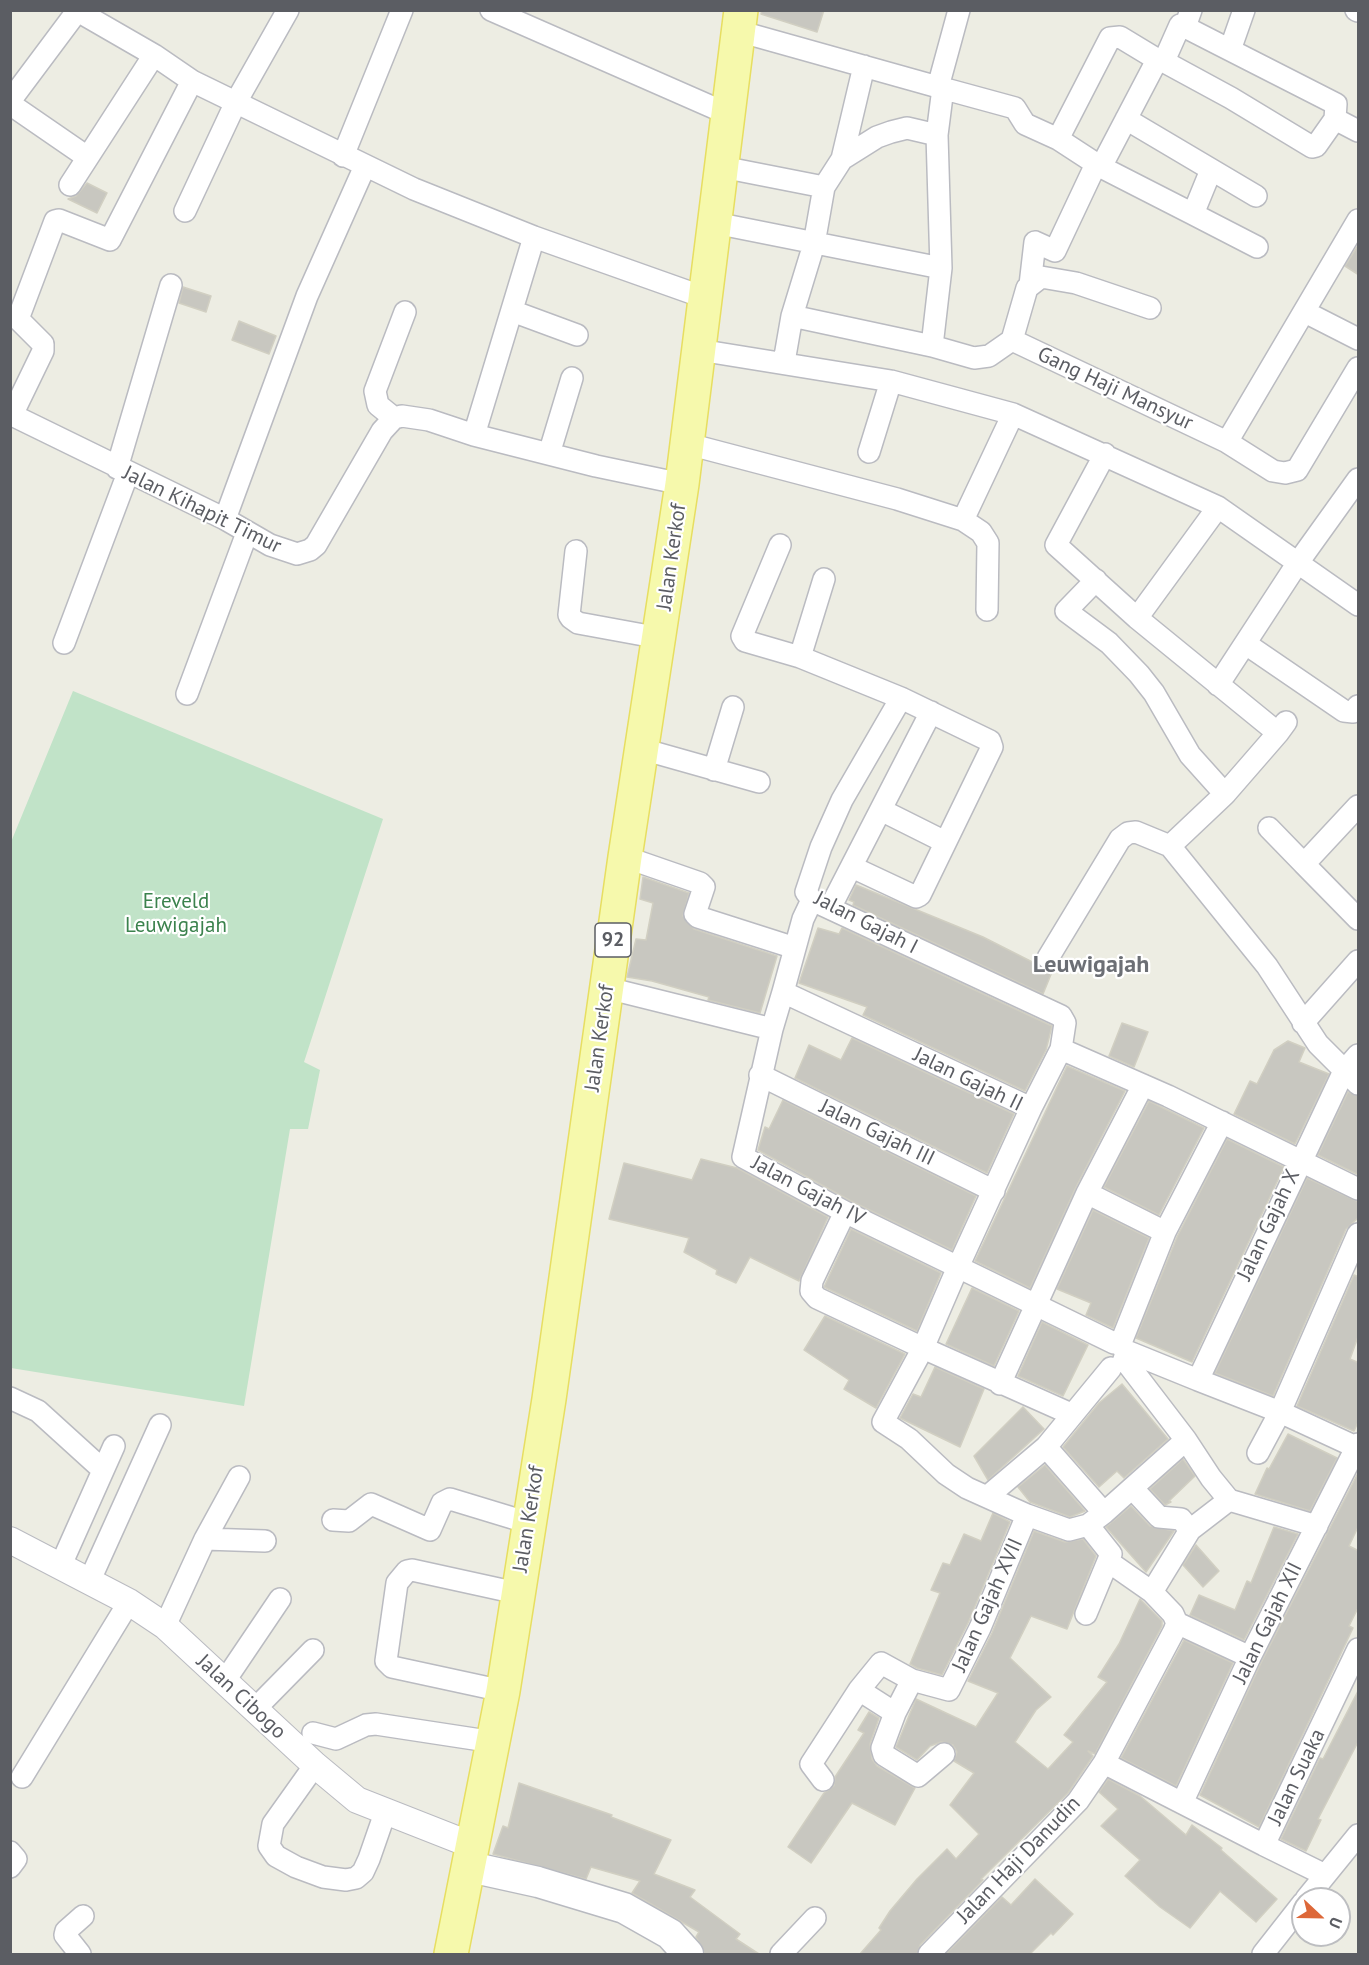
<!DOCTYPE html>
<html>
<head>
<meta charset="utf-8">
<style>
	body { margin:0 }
	#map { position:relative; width:1369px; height:1965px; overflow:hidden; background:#edede3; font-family:"PT Sans",sans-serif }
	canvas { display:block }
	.frame { position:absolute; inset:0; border:12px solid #5b5d63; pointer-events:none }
	.north { position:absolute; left:1291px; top:1887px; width:60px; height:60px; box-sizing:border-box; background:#fff; border:2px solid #bdbec1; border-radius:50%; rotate:112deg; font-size:16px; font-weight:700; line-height:24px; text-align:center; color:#5b5d63 }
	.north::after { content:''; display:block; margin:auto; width:21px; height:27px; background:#dd6839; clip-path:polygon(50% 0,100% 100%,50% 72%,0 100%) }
</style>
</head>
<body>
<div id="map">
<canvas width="1369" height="1965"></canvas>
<div class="frame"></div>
<div class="north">U</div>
</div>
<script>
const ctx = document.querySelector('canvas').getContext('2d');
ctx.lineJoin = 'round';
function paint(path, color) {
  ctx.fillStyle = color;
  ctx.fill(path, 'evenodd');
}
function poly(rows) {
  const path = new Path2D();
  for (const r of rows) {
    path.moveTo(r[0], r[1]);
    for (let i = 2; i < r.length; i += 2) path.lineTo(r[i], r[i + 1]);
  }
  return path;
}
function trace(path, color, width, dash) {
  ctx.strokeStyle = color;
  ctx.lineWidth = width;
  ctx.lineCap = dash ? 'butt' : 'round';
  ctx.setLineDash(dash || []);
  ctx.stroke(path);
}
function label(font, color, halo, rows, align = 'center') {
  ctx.font = font + ' "PT Sans",sans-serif';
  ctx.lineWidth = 4.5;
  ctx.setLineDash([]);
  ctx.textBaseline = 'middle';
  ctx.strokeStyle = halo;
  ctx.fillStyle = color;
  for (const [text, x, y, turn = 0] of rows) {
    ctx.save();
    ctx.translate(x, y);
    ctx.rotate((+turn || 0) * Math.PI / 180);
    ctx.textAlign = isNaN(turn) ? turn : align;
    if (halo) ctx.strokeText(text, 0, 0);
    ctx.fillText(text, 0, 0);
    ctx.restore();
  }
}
paint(poly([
	[73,691,383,819,304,1062,320,1070,308,1129,290,1129,244,1406,11,1368,11,842]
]), '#c1e3c8');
const building = poly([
	[762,10,824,10,817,32,761,14,762,10],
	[87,183,107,193,97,213,68,199,76,196,87,183],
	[1359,244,1359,275,1345,266,1359,244],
	[183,287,211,296,206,312,179,303,183,287],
	[239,321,276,336,269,354,232,340,239,321],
	[643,877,689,893,683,916,694,929,777,956,760,1013,708,1000,709,997,652,981,627,977,636,939,646,940,653,903,640,899,643,877],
	[856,885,983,937,1052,972,1043,994,853,905,854,902,849,900,856,885],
	[818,928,839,934,842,928,1052,1026,1046,1050,1025,1091,863,1015,867,1007,799,983,818,928],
	[1122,1023,1148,1032,1134,1067,1109,1056,1122,1023],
	[852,1038,1014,1114,987,1173,795,1078,809,1045,841,1060,852,1038],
	[1288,1041,1305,1048,1299,1062,1329,1074,1295,1144,1234,1114,1250,1081,1257,1084,1274,1050,1288,1041],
	[1067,1066,1125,1091,1076,1187,1030,1288,975,1261,1067,1066],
	[1348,1092,1359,1096,1359,1175,1318,1155,1348,1092],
	[783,1100,976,1196,952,1250,851,1201,758,1150,765,1127,769,1129,783,1100],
	[1149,1101,1204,1128,1159,1215,1104,1187,1149,1101],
	[1227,1139,1284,1167,1192,1362,1136,1338,1177,1237,1227,1139],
	[701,1159,737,1168,828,1217,799,1281,750,1257,736,1283,716,1274,717,1270,684,1252,689,1238,609,1219,624,1163,692,1180,701,1159],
	[1307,1178,1359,1202,1359,1217,1346,1229,1273,1396,1215,1373,1307,1178],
	[1093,1210,1149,1238,1113,1328,1086,1315,1091,1303,1057,1289,1093,1210],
	[851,1229,941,1273,917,1331,824,1287,851,1229],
	[1354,1275,1359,1277,1359,1334,1350,1359,1359,1363,1359,1420,1354,1431,1297,1406,1354,1275],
	[972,1288,1019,1311,994,1366,946,1344,972,1288],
	[825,1316,905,1354,876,1408,844,1389,849,1380,804,1350,825,1316],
	[1042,1322,1088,1345,1063,1396,1018,1376,1042,1322],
	[935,1367,984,1389,960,1447,900,1418,913,1394,921,1397,935,1367],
	[1122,1384,1168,1439,1124,1478,1117,1471,1099,1487,1063,1447,1099,1403,1122,1384],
	[1023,1407,1044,1429,988,1480,974,1456,1023,1407],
	[1288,1434,1337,1458,1310,1511,1255,1494,1267,1468,1269,1469,1288,1434],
	[1183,1459,1195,1476,1169,1501,1171,1502,1165,1505,1150,1489,1183,1459],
	[1045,1465,1085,1511,1070,1517,1030,1502,1018,1487,1045,1465],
	[1359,1471,1359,1525,1349,1546,1359,1551,1359,1606,1349,1626,1353,1628,1259,1827,1200,1795,1261,1663,1359,1471],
	[1131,1506,1150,1526,1174,1531,1146,1572,1106,1527,1131,1506],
	[993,1513,1010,1522,968,1623,942,1675,917,1668,910,1664,940,1593,931,1590,943,1563,950,1565,964,1534,981,1541,993,1513],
	[1274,1527,1298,1534,1244,1640,1190,1615,1199,1595,1235,1610,1247,1581,1251,1583,1274,1527],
	[1034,1531,1065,1542,1083,1539,1096,1556,1067,1629,1031,1616,1010,1658,1051,1697,1036,1710,1015,1742,1048,1769,1073,1742,1064,1735,1107,1682,1098,1677,1119,1644,1140,1599,1162,1621,1162,1626,1095,1754,1088,1751,1093,1756,1068,1793,981,1879,983,1880,920,1945,917,1954,860,1954,881,1930,879,1928,890,1911,917,1879,947,1849,956,1859,979,1834,950,1805,974,1773,954,1761,957,1752,953,1745,941,1742,930,1746,917,1760,896,1747,916,1699,976,1727,998,1693,968,1681,992,1633,1034,1531],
	[1196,1545,1219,1571,1203,1587,1183,1565,1196,1545],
	[1184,1640,1233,1663,1176,1786,1121,1758,1184,1640],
	[1359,1689,1359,1740,1318,1819,1321,1820,1306,1851,1281,1839,1320,1758,1323,1759,1359,1689],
	[869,1712,879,1718,870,1744,872,1759,877,1766,915,1788,895,1825,852,1803,811,1863,788,1847,824,1793,834,1786,835,1777,864,1733,858,1730,869,1712],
	[1108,1779,1140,1796,1186,1835,1192,1825,1222,1848,1221,1850,1277,1899,1256,1922,1220,1891,1190,1928,1160,1907,1125,1876,1140,1860,1101,1826,1118,1809,1099,1792,1108,1779],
	[519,1783,612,1815,611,1817,671,1840,654,1874,695,1890,690,1897,740,1934,736,1939,759,1954,705,1954,696,1937,699,1932,632,1893,640,1881,591,1867,586,1879,493,1854,503,1826,508,1828,519,1783],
	[1035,1879,1073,1914,1053,1935,1051,1933,1030,1954,946,1954,1002,1897,1011,1905,1035,1879]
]);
paint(building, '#c8c7c0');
trace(building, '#d1cfc2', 1.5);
const minor = poly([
	[76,10,154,55,192,81,414,189,534,237,706,298],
	[491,10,728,114],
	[959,10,938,87,1015,108,1025,124,1058,139,1101,167,1193,214,1211,170],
	[1191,10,1185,27,1230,50],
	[1356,10,1358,11],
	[738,31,938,87],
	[1164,61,1180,25,1185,27],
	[10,101,78,10],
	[10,104,87,157],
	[1126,119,1256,196],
	[1335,119,1358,131],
	[1058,139,1110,38,1120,37,1158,60],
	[343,156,402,10],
	[842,159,877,137,891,132,907,128,937,135],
	[722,167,824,187],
	[1101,167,1156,62,1161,60,1231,98,1312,147,1316,146,1335,119,1336,104,1230,50,1244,10],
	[70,185,154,55],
	[185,211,236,102,288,10],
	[1193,214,1257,247],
	[715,223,941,268],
	[1030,285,1035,242,1055,251,1096,164],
	[512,311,577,335],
	[1305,312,1358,339],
	[792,316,814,244,824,187,842,159,864,66],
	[1012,340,1027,288,1041,277,1076,283,1150,308],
	[932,346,941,268,937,135,943,88],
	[699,350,891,381,1013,414,1218,507,1358,605],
	[784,362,792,316,932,346,974,358,989,356,1012,340,1227,442,1273,471,1285,473,1297,470,1358,368],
	[10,414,225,519,270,545,297,554,310,550,316,545,382,431,394,418,402,416,429,420,474,435,596,466,682,484],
	[12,415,43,351,43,344,18,319,55,221,59,220,110,240,192,81],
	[394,418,378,405,375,391,405,312],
	[474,435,534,237],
	[1227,442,1358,220],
	[688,444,897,499,963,520,981,532,988,543,987,610],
	[869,452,891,381],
	[549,454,572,378],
	[1105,454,1056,545,1137,618,1278,733,1286,722],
	[117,468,171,285],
	[225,519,307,296,365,166],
	[963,520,1013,414],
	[780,545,742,636,745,641,800,657,901,698,990,741,992,747,920,895,916,897,852,867],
	[576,551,569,615,571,618,578,623,660,638],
	[1096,580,1066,611,1109,643,1139,674,1154,693,1190,755,1225,794,1170,846,1267,966,1318,1044,1358,1084],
	[1137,618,1218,507],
	[64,643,128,473],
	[1246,644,1344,711,1353,712,1358,706],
	[800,657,824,579],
	[1218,685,1297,564,1358,479],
	[187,694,247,533],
	[901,698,842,800,821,847,806,892,812,900,1061,1016,1065,1023,1061,1049,1031,1108],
	[642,749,759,782],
	[714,770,733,707],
	[1225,794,1278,733],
	[1358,806,1304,864,1358,919],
	[881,810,945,842],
	[1269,828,1304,864],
	[625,857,700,883,704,887,695,914,698,917,795,948],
	[830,908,931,712],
	[1048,958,1120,839,1128,833,1136,832,1170,846],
	[607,988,772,1029,783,992,1031,1108,958,1267,1114,1343],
	[783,992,803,919,812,900],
	[1303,1023,1358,961],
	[772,1029,743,1157,845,1212,958,1267,923,1348,1071,1414],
	[1061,1049,1168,1096,1358,1189],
	[760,1075,994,1191],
	[1087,1193,1165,1232],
	[845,1212,812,1281,811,1291,817,1298,923,1348,883,1422,909,1439,946,1474,967,1488,1027,1515,1069,1530,1088,1525,1104,1513,1186,1440,1124,1359],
	[1120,1345,1165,1232,1222,1122],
	[1124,1350,1198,1380,1344,1071,1358,1055],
	[1198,1380,1280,1412,1358,1448],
	[1000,1384,1087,1193,1143,1085],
	[10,1398,38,1411,103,1470],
	[1186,1440,1211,1478,1229,1500,1317,1526],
	[1046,1447,1104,1513],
	[1258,1453,1280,1412,1358,1234],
	[1133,1489,1159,1517,1181,1519,1190,1530],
	[988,1496,1046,1447,1111,1368],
	[333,1520,349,1521,371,1504,430,1530,442,1503,450,1499,529,1523],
	[205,1539,239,1477],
	[60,1567,114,1446],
	[89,1582,160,1425],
	[1152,1592,1190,1530,1229,1500],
	[1086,1614,1111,1554,1088,1525],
	[1177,1623,1250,1657],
	[165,1626,205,1539,265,1541],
	[224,1682,280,1599],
	[503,1691,392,1667,386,1661,397,1583,407,1571,412,1570,517,1593],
	[254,1710,313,1650],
	[895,1713,912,1680],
	[313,1733,336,1739,366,1725,376,1724,494,1742],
	[944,1754,918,1776,884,1755,882,1748,895,1713,859,1690,881,1663,912,1680,949,1690,980,1628,1027,1515],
	[1104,1763,1264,1845],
	[315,1765,273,1824,269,1846,276,1856,296,1867,323,1877,346,1880,356,1878,363,1872,369,1859,385,1813],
	[22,1777,129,1602],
	[823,1780,811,1764,859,1690],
	[1182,1803,1250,1657,1358,1444],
	[10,1852,16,1859,10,1867],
	[1325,1875,1264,1845,1358,1649],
	[1306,1899,1358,1835],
	[80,1954,65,1935,66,1931,83,1916],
	[781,1954,815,1918],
	[929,1954,1078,1801,1104,1763,1174,1631,1177,1623,1173,1614,1152,1592,1109,1562],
	[1263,1954,1303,1903]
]);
const tertiary = poly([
	[10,1540,129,1602,165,1626,315,1765,357,1800,474,1846]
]);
const secondary = poly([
	[470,1867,538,1882,624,1908,670,1934,688,1954]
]);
const primary = poly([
	[451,1954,503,1691,549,1399,625,857,682,484,741,10]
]);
trace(minor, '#babbc1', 24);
trace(tertiary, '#babbc1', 28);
trace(secondary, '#b8bac0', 33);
trace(primary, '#e7de61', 36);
trace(minor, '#fff', 21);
trace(tertiary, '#fff', 26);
trace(secondary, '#fff', 30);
trace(primary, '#f6f9ac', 33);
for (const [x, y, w] of [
	[613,940,36]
]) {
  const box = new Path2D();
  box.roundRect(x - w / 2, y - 17, w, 34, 4.5);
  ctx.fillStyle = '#fff';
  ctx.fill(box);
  trace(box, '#5b5d63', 1.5);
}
label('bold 20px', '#5b5d63', null, [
	["92",613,940]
]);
label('21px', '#5b5d63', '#fff', [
	["Gang Haji Mansyur",1115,389,25],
	["Jalan Kihapit Timur",202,510,26],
	["Jalan Kerkof",672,557,-82],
	["Jalan Gajah I",866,923,27],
	["Jalan Kerkof",600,1038,-82],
	["Jalan Gajah II",968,1080,26],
	["Jalan Gajah III",877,1133,26],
	["Jalan Gajah IV",808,1191,28],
	["Jalan Gajah X",1269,1225,-65],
	["Jalan Kerkof",529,1519,-81],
	["Jalan Gajah XVII",988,1605,-66],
	["Jalan Gajah XII",1268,1623,-64],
	["Jalan Cibogo",241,1697,43],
	["Jalan Suaka",1297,1777,-64],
	["Jalan Haji Danudin",1019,1860,-46]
]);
label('21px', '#3b824d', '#fff', [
	["Ereveld",176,902],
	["Leuwigajah",176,926]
]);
label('bold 24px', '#6c6f75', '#fff', [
	["Leuwigajah",1091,965]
]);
</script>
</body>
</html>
